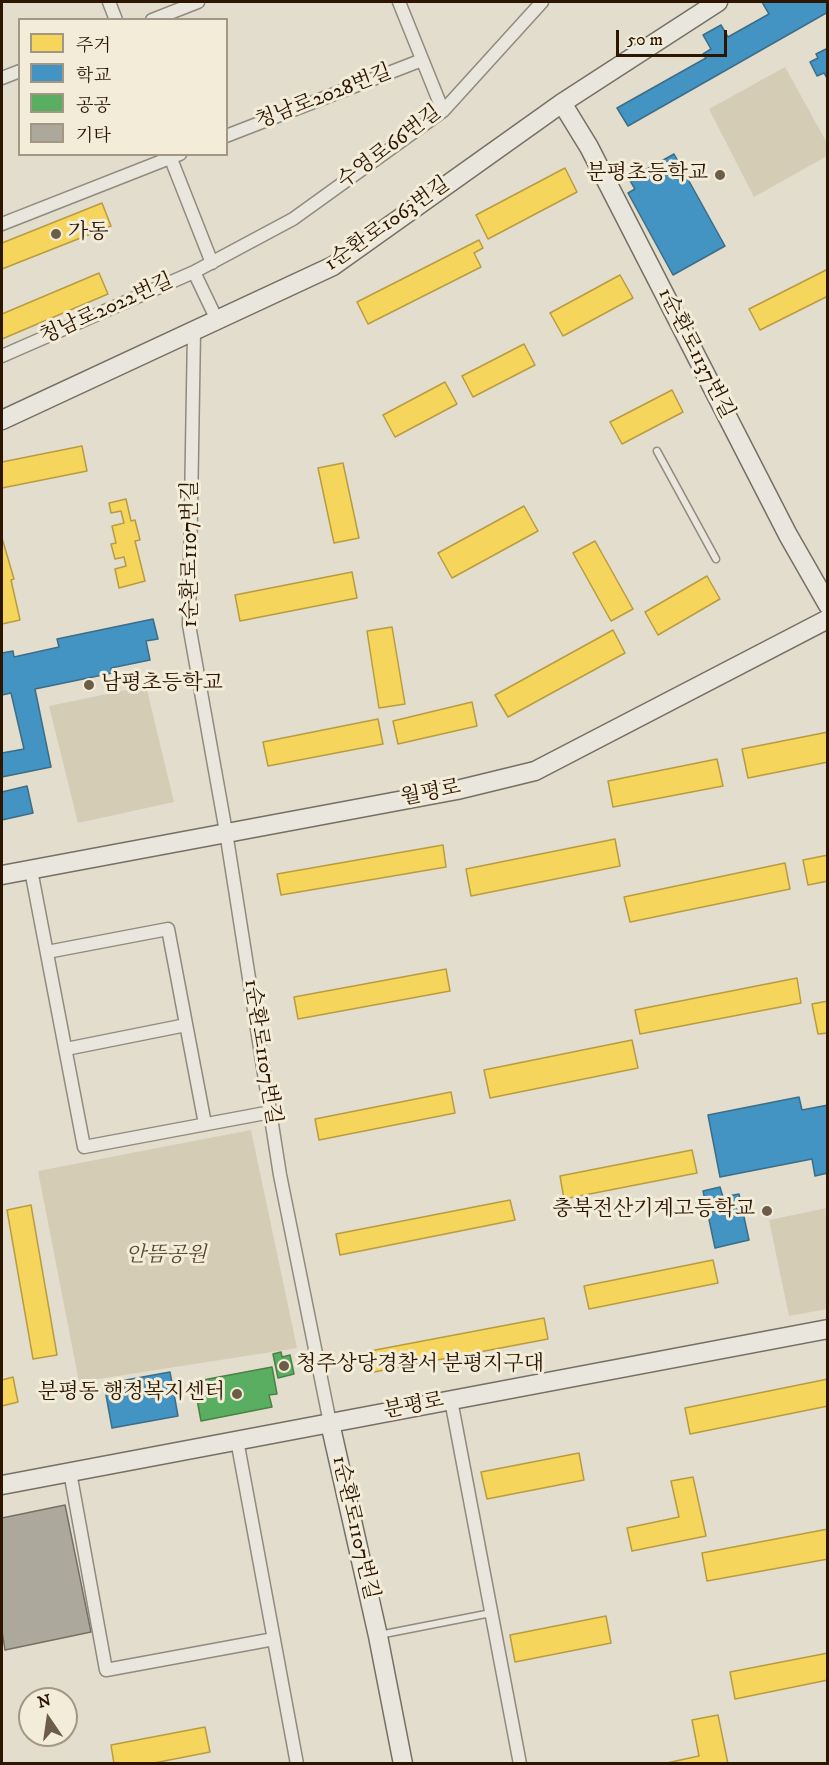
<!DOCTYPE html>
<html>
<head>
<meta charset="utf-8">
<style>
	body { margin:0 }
	#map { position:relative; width:829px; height:1765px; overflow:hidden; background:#e2ddcd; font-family:"IM FELL DW Pica","Noto Serif KR",serif }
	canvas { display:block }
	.frame { position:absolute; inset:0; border:3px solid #2c1600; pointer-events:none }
	.legend { position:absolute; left:18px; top:18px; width:210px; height:138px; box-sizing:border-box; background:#f2ecd9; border:2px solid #a39682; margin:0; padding:8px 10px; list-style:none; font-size:18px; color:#2c1600 }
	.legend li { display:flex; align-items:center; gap:12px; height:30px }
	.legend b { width:30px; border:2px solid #a39682 }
	.north { position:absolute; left:18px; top:1687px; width:60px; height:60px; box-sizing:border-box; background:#f2ecd9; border:2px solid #a39682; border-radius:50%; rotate:347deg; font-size:16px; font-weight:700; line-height:24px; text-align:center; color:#2c1600 }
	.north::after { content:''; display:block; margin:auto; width:21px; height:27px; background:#6c5c48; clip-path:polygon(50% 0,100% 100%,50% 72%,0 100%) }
	.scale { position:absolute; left:616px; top:30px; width:111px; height:27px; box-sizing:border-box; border:3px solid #2c1600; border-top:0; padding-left:8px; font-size:18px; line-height:21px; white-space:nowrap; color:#2c1600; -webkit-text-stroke:4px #f2ecd9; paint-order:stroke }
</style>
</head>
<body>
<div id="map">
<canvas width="829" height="1765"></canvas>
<div class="frame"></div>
<ul class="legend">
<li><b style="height:16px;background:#f6d55c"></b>주거</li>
<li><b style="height:16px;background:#4393c3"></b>학교</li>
<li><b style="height:16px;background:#5aae61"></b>공공</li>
<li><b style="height:16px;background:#ada89c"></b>기타</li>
</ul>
<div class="north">N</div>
<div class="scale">50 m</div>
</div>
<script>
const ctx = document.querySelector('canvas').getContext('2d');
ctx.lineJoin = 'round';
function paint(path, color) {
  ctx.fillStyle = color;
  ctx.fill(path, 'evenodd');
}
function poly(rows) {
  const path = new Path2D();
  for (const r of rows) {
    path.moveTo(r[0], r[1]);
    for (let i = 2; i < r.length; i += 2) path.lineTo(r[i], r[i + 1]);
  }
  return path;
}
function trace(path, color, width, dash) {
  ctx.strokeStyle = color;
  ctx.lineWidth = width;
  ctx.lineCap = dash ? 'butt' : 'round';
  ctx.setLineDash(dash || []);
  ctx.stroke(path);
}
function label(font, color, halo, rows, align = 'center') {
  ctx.font = font + ' "IM FELL DW Pica","Noto Serif KR",serif';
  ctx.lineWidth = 6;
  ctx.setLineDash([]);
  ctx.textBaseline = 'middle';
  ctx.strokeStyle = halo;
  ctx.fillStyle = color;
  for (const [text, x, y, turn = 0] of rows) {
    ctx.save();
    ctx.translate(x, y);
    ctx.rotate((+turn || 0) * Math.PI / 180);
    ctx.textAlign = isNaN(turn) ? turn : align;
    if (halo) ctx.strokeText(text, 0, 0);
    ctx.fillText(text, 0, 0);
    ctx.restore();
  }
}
paint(poly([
	[785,67,827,143,827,156,754,197,709,109],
	[146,686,174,802,78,823,49,706],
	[251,1130,297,1348,79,1382,38,1171],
	[827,1208,827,1309,789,1316,769,1220]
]), '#d5ccb6');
const homes = poly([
	[565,168,577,192,488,239,476,215,565,168],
	[102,203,111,226,2,269,2,243,102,203],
	[479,240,483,248,474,253,481,267,368,324,357,302,479,240],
	[828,269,828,296,760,330,749,309,828,269],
	[99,273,108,294,2,339,2,314,99,273],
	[620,275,633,298,563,336,550,313,620,275],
	[524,344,535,365,473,397,462,376,524,344],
	[445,382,457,404,395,437,383,415,445,382],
	[672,390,683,412,622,444,610,422,672,390],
	[82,446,87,471,2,488,2,462,82,446],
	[343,463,359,538,334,543,318,468,343,463],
	[126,499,131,521,135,520,140,540,135,541,145,581,119,588,115,569,126,566,124,557,115,559,111,544,116,543,112,526,124,523,121,511,111,513,109,503,126,499],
	[524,506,538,531,452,578,438,553,524,506],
	[2,538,14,579,11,580,20,620,2,624,2,538],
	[595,541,633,609,611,621,573,553,595,541],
	[352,572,357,598,240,621,235,595,352,572],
	[707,576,720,599,658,635,645,612,707,576],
	[392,627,405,704,379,708,367,631,392,627],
	[613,630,625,653,508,717,495,695,613,630],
	[472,702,477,726,398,744,393,721,472,702],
	[378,719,383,744,268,766,263,742,378,719],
	[828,732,828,762,748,778,742,749,828,732],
	[717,759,723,786,613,807,608,781,717,759],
	[615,839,620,866,471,896,466,869,615,839],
	[443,845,446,867,281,895,277,874,443,845],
	[828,855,828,881,808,885,803,860,828,855],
	[785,863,790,889,630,922,624,897,785,863],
	[446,969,450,991,298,1019,294,997,446,969],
	[797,978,801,1003,640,1034,635,1010,797,978],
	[828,1001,828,1033,818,1034,812,1004,828,1001],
	[632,1040,638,1068,490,1098,484,1070,632,1040],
	[451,1092,455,1113,319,1140,315,1119,451,1092],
	[692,1150,697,1173,564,1199,560,1176,692,1150],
	[510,1200,515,1220,340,1255,336,1234,510,1200],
	[31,1205,57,1355,33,1359,7,1210,31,1205],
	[713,1260,718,1283,589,1309,584,1286,713,1260],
	[544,1318,548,1339,374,1372,370,1351,544,1318],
	[13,1377,18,1402,2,1406,2,1380,13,1377],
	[828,1379,828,1406,690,1434,685,1408,828,1379],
	[579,1453,584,1480,487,1499,481,1472,579,1453],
	[693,1477,706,1536,632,1551,627,1528,679,1517,671,1481,693,1477],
	[828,1529,828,1559,707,1581,702,1553,828,1529],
	[606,1616,611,1643,515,1662,510,1635,606,1616],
	[828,1653,828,1680,735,1699,730,1672,828,1653],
	[718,1715,728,1764,662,1764,699,1756,692,1720,718,1715],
	[205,1727,210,1752,149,1764,114,1764,111,1745,205,1727]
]);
paint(homes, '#f6d55c');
trace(homes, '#b99c40', 1.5);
const schools = poly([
	[762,2,828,2,828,12,628,126,617,108,706,58,703,54,711,49,703,35,721,25,728,37,769,14,762,2],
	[828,48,828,80,824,73,817,76,810,62,818,58,816,54,828,48],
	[674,154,725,246,673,275,628,193,635,189,629,179,674,154],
	[153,619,158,639,146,641,150,660,111,668,112,673,35,689,51,767,2,777,2,753,24,749,11,693,2,695,2,653,13,651,14,657,59,647,57,639,153,619],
	[27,786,33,813,2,820,2,792,27,786],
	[799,1097,802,1110,828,1105,828,1173,815,1176,812,1159,720,1177,708,1115,799,1097],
	[720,1187,723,1197,739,1194,749,1240,715,1248,703,1191,720,1187],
	[170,1372,178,1416,112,1428,104,1384,170,1372]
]);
paint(schools, '#4393c3');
trace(schools, '#3c6e88', 1.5);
const public = poly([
	[281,1352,282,1357,290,1355,294,1374,278,1378,273,1354,281,1352],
	[272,1367,277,1394,269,1395,272,1407,201,1421,196,1394,205,1392,203,1380,272,1367]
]);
paint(public, '#5aae61');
trace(public, '#4c8044', 1.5);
const building = poly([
	[65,1505,91,1632,5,1650,2,1631,2,1518,65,1505]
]);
paint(building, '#ada89c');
trace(building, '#767064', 1.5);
const lane = poly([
	[657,451,716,559],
	[379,1635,491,1613]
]);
const street = poly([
	[109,2,116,20],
	[399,2,443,111],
	[152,20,198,2],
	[2,78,20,71],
	[226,136,422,60],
	[169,154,212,263],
	[2,224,180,154],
	[194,272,217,320],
	[194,331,189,625,226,832,280,1175,330,1423],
	[2,356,194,272,293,219,443,111,542,2],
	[31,870,84,1147,271,1112],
	[47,952,168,929,205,1124],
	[66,1049,186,1025],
	[451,1400,520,1764],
	[237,1440,297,1764],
	[70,1472,106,1670,274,1639]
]);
const secondary = poly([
	[562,103,589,147,788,535,828,605],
	[2,420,333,266,562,103,718,2],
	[2,875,457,790,535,771,828,619],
	[330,1423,378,1636,403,1764],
	[2,1485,828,1329]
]);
trace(lane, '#918a7f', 9);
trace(street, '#918a7f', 15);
trace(secondary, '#767064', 21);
trace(lane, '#e9e6de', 6);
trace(street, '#e9e6de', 12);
trace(secondary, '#e9e6de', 18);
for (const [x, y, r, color] of [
	[720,175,6,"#6c5c48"],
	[56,234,6,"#6c5c48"],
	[89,685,6,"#6c5c48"],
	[767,1211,6,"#6c5c48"],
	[284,1366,6,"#6c5c48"],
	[237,1394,6,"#6c5c48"]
]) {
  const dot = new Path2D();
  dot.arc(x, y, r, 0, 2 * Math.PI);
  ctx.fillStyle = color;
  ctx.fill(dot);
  trace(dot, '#f2ecd9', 2);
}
label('21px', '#2c1600', '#f2ecd9', [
	["청남로2028번길",324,98,-21],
	["수영로66번길",390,148,-37],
	["1순환로1063번길",388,225,-35],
	["청남로2022번길",107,310,-24],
	["1순환로1137번길",695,354,63],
	["1순환로1107번길",192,554,-90],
	["월평로",431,794,-11],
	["1순환로1107번길",261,1052,81],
	["분평로",414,1407,-11],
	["1순환로1107번길",354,1528,77]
]);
label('21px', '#2c1600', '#f2ecd9', [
	["분평초등학교",708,175],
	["가동",68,234,"left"],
	["남평초등학교",101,685,"left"],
	["충북전산기계고등학교",755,1211],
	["청주상당경찰서 분평지구대",296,1366,"left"],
	["분평동 행정복지센터",225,1394]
], 'right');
label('italic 21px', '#5c4931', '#f2ecd9', [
	["안뜸공원",166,1257]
]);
</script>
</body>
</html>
